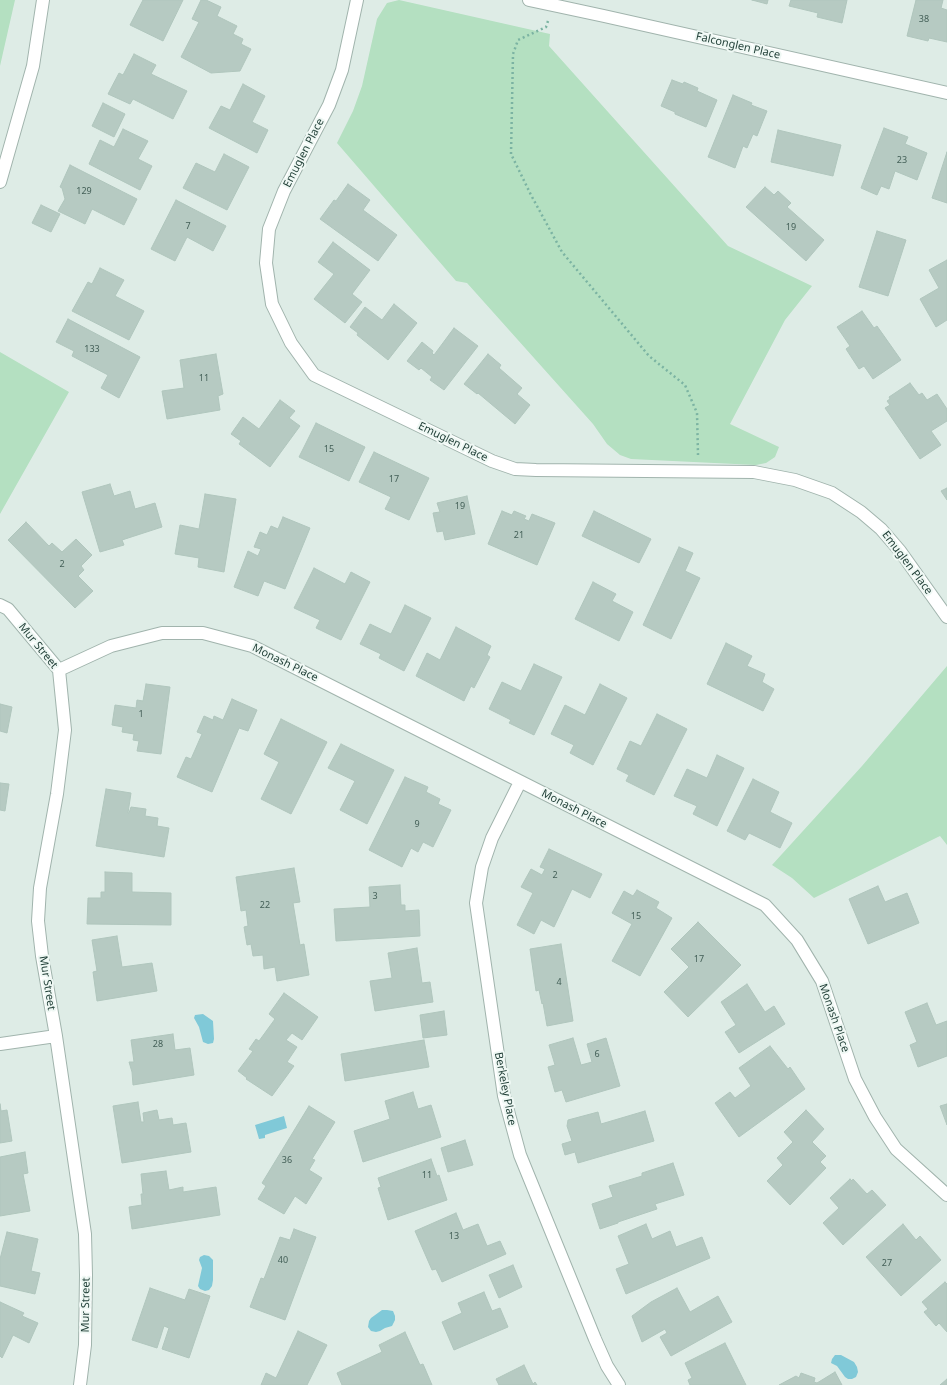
<!DOCTYPE html>
<html>
<head>
<meta charset="utf-8">
<style>
	body { margin:0 }
	canvas { display:block; background:#deece6 }
</style>
</head>
<body>
<canvas width="947" height="1385"></canvas>
<script>
const ctx = document.querySelector('canvas').getContext('2d');
ctx.lineJoin = 'round';
function paint(path, color) {
  ctx.fillStyle = color;
  ctx.fill(path, 'evenodd');
}
function poly(rows) {
  const path = new Path2D();
  for (const r of rows) {
    path.moveTo(r[0], r[1]);
    for (let i = 2; i < r.length; i += 2) path.lineTo(r[i], r[i + 1]);
  }
  return path;
}
function trace(path, color, width, dash) {
  ctx.strokeStyle = color;
  ctx.lineWidth = width;
  ctx.lineCap = dash ? 'butt' : 'round';
  ctx.setLineDash(dash || []);
  ctx.stroke(path);
}
function label(font, color, halo, rows, align = 'center') {
  ctx.font = font + ' "Noto Sans",sans-serif';
  ctx.lineWidth = 4;
  ctx.setLineDash([]);
  ctx.textBaseline = 'middle';
  ctx.strokeStyle = halo;
  ctx.fillStyle = color;
  for (const [text, x, y, turn = 0] of rows) {
    ctx.save();
    ctx.translate(x, y);
    ctx.rotate((+turn || 0) * Math.PI / 180);
    ctx.textAlign = isNaN(turn) ? turn : align;
    if (halo) ctx.strokeText(text, 0, 0);
    ctx.fillText(text, 0, 0);
    ctx.restore();
  }
}
paint(poly([
	[0,0,15,0,0,66],
	[399,0,550,34,549,46,728,246,812,286,785,320,730,424,779,447,775,457,766,463,756,465,631,459,620,455,607,444,593,424,467,283,456,281,337,143,353,111,362,86,377,19,387,3],
	[0,352,69,392,0,514],
	[947,666,947,845,940,836,814,898,792,878,772,865,862,766]
]), '#b4e0c1');
paint(poly([
	[203,1014,213,1021,214,1039,213,1043,208,1044,203,1042,199,1027,194,1018,195,1015],
	[284,1116,287,1128,265,1135,265,1138,259,1139,255,1125],
	[204,1255,209,1256,213,1260,213,1280,212,1286,209,1290,205,1291,200,1289,198,1286,202,1268,199,1260,200,1257],
	[382,1310,387,1310,393,1311,395,1316,395,1320,392,1326,385,1328,380,1331,376,1332,371,1331,368,1327,369,1321,371,1318],
	[835,1355,841,1355,854,1362,857,1367,858,1372,856,1377,852,1379,848,1379,845,1377,837,1366,831,1363,832,1359]
]), '#80c9d8');
const building = poly([
	[143,0,183,0,163,41,130,25,143,0],
	[201,0,206,0,221,7,217,16,237,26,233,34,243,39,241,44,251,49,240,71,211,73,181,57,199,22,192,19,201,0],
	[752,0,768,0,767,4,752,0],
	[791,0,847,0,842,23,817,17,818,13,789,6,791,0],
	[916,0,943,0,941,8,947,10,947,42,929,38,928,41,907,36,916,0],
	[134,54,156,65,151,74,187,91,173,119,133,99,130,104,108,94,119,73,123,75,134,54],
	[672,80,683,84,684,82,698,88,697,91,717,100,706,127,675,114,675,112,661,106,672,80],
	[243,84,265,96,252,122,268,130,257,153,209,128,221,106,230,110,243,84],
	[733,95,752,103,751,105,767,111,757,136,753,134,747,148,743,146,735,168,708,157,733,95],
	[103,103,125,114,114,137,92,126,103,103],
	[884,128,908,137,905,144,927,153,917,180,895,171,889,189,881,186,877,195,861,188,884,128],
	[123,129,148,141,138,159,152,166,140,190,89,164,100,140,114,147,123,129],
	[778,130,841,145,833,176,771,162,778,130],
	[947,152,947,203,932,198,947,152],
	[224,154,249,167,227,210,183,188,196,163,215,172,224,154],
	[70,165,137,199,124,225,92,209,85,224,58,211,65,199,62,188,60,187,70,165],
	[348,184,370,200,363,210,397,235,378,261,320,219,334,200,336,201,348,184],
	[765,187,774,195,778,191,791,203,787,207,824,240,806,261,746,207,765,187],
	[176,200,226,226,213,251,187,237,175,261,151,249,176,200],
	[41,205,60,214,51,232,32,223,41,205],
	[877,231,906,240,888,296,859,287,877,231],
	[333,242,370,270,352,294,362,302,345,323,314,299,334,274,318,262,333,242],
	[947,260,947,320,936,327,920,299,939,288,929,270,947,260],
	[100,268,124,280,115,296,144,311,129,340,72,311,88,282,92,284,100,268],
	[394,304,417,323,388,360,357,335,358,333,350,327,365,307,382,320,394,304],
	[862,311,874,328,877,326,901,360,873,379,864,366,859,369,846,349,850,346,837,327,862,311],
	[68,319,140,357,119,398,101,388,108,375,72,356,74,351,56,342,68,319],
	[454,328,478,346,444,390,430,380,432,377,421,368,419,370,407,361,422,342,433,351,432,353,434,355,454,328],
	[216,354,223,394,218,396,220,410,167,419,162,391,184,388,180,360,216,354],
	[488,354,501,365,499,368,522,388,517,394,530,405,515,424,478,393,477,394,464,384,488,354],
	[910,383,919,395,922,393,927,400,937,394,947,409,947,421,931,431,941,445,920,459,885,408,890,405,887,401,890,399,889,397,910,383],
	[280,400,295,411,289,418,300,426,270,467,239,444,241,441,231,434,243,417,259,429,280,400],
	[316,423,365,447,349,481,299,457,316,423],
	[374,452,429,478,409,520,385,509,391,497,359,482,374,452],
	[110,484,114,496,130,491,135,509,155,503,162,527,122,540,124,545,100,552,82,492,110,484],
	[947,488,947,500,941,491,947,488],
	[205,494,236,499,224,572,198,567,199,558,175,554,180,525,199,529,205,494],
	[467,496,475,534,445,540,443,531,437,532,433,513,440,512,437,503,467,496],
	[502,511,512,515,514,511,526,516,524,519,529,521,532,514,555,523,537,565,488,544,502,511],
	[594,511,651,539,639,563,582,536,594,511],
	[283,517,310,528,285,589,264,581,258,596,234,587,248,551,258,556,261,549,254,547,260,532,267,535,271,526,278,529,283,517],
	[26,522,49,546,52,543,62,552,76,539,92,555,81,566,84,570,78,576,93,591,75,608,8,540,26,522],
	[679,547,693,553,685,571,700,578,671,639,643,625,679,547],
	[314,568,345,584,351,572,370,582,341,640,316,628,320,620,294,608,314,568],
	[593,582,616,594,612,601,633,612,619,641,575,619,593,582],
	[405,605,431,618,404,671,379,658,381,654,360,644,370,624,391,634,405,605],
	[456,627,491,646,487,655,490,657,474,688,471,686,464,701,416,676,427,653,440,660,456,627],
	[726,643,752,656,747,666,765,674,762,682,774,689,763,711,707,684,726,643],
	[534,664,562,677,534,735,509,723,511,720,489,709,502,682,521,691,534,664],
	[146,684,170,687,161,754,137,751,139,741,133,740,134,734,122,732,123,727,112,725,115,705,136,708,137,700,143,701,146,684],
	[600,684,627,698,593,765,570,753,574,745,551,734,565,705,585,715,600,684],
	[232,699,257,710,248,731,239,728,212,792,177,777,186,757,191,759,202,734,197,732,204,716,213,720,214,716,223,720,232,699],
	[0,704,12,707,7,733,0,731,0,704],
	[657,714,687,729,654,795,626,781,629,775,617,769,630,741,641,746,657,714],
	[281,719,327,742,291,814,261,799,279,762,264,754,281,719],
	[341,744,394,770,367,824,340,810,355,781,328,768,341,744],
	[717,755,744,768,717,826,693,814,697,806,674,796,687,769,707,778,717,755],
	[405,777,428,787,426,792,440,799,438,804,451,810,433,847,423,842,418,852,411,848,402,867,369,850,405,777],
	[753,779,779,792,770,812,792,823,780,848,749,833,745,840,727,831,753,779],
	[0,783,9,784,5,811,0,810,0,783],
	[106,789,131,793,128,813,129,813,131,807,146,809,145,816,158,818,157,826,169,828,164,857,96,846,106,789],
	[549,849,602,874,590,898,572,889,554,927,541,920,534,934,517,925,533,893,521,887,531,869,542,875,545,869,540,867,549,849],
	[294,868,300,902,293,903,300,945,304,944,309,975,277,981,275,967,264,969,263,955,253,956,251,944,247,945,244,927,248,926,246,910,241,911,236,877,294,868],
	[105,872,132,873,132,892,171,893,171,925,87,924,88,898,101,898,101,892,105,892,105,872],
	[400,885,401,905,405,905,405,911,419,910,420,936,336,941,334,909,370,907,369,887,400,885],
	[878,886,885,902,907,893,919,923,868,944,849,899,878,886],
	[637,890,659,902,656,908,672,918,640,976,612,961,632,924,612,913,624,891,633,896,637,890],
	[698,922,741,965,688,1017,664,992,689,967,671,949,698,922],
	[117,936,122,967,152,963,157,991,97,1001,93,972,97,971,92,940,117,936],
	[561,944,573,1021,547,1026,543,1003,542,1004,539,990,536,991,530,949,561,944],
	[417,948,422,983,430,982,433,1002,375,1011,370,981,392,978,388,953,417,948],
	[747,984,765,1012,774,1006,785,1024,739,1053,725,1032,736,1025,721,1002,747,984],
	[284,993,318,1017,302,1040,292,1033,286,1040,297,1047,287,1062,294,1066,272,1096,246,1079,247,1078,238,1071,253,1051,249,1049,256,1039,259,1041,275,1019,269,1014,284,993],
	[927,1003,936,1025,947,1021,947,1056,918,1067,910,1045,917,1042,905,1012,927,1003],
	[444,1011,447,1035,423,1038,420,1015,444,1011],
	[173,1034,175,1050,190,1048,194,1075,133,1085,132,1072,129,1062,134,1062,131,1040,173,1034],
	[573,1038,581,1065,592,1062,587,1044,606,1038,620,1086,566,1102,562,1090,555,1092,548,1067,555,1065,549,1045,573,1038],
	[424,1040,429,1067,345,1081,341,1054,424,1040],
	[770,1046,788,1069,790,1067,805,1089,739,1137,715,1103,730,1092,735,1098,751,1086,739,1068,770,1046],
	[413,1092,418,1109,431,1105,441,1137,363,1162,354,1131,390,1119,385,1101,413,1092],
	[138,1102,141,1122,144,1122,143,1113,157,1110,159,1120,172,1118,173,1125,186,1123,191,1152,122,1163,113,1106,138,1102],
	[0,1104,1,1111,7,1110,12,1141,0,1143,0,1104],
	[947,1104,947,1125,940,1106,947,1104],
	[309,1106,335,1122,312,1159,315,1160,309,1170,322,1178,306,1204,295,1196,284,1214,258,1199,266,1186,262,1183,309,1106],
	[806,1110,824,1129,812,1142,826,1156,820,1162,826,1168,790,1205,767,1181,783,1165,777,1158,793,1142,784,1132,806,1110],
	[645,1111,654,1141,578,1163,575,1152,565,1155,562,1144,572,1141,567,1126,568,1120,598,1112,601,1124,645,1111],
	[465,1140,473,1165,448,1172,441,1148,465,1140],
	[25,1152,28,1173,23,1174,30,1211,0,1216,0,1157,25,1152],
	[431,1159,437,1176,439,1175,447,1200,388,1220,378,1188,381,1187,378,1178,431,1159],
	[673,1163,684,1195,655,1204,657,1209,618,1222,618,1223,600,1229,592,1204,613,1197,609,1186,642,1176,642,1173,673,1163],
	[166,1171,169,1190,183,1187,183,1192,216,1187,220,1215,132,1229,129,1207,142,1205,141,1194,143,1194,141,1174,166,1171],
	[850,1179,852,1181,853,1179,867,1194,872,1190,886,1205,843,1245,823,1223,839,1208,830,1198,850,1179],
	[456,1213,463,1230,478,1224,487,1246,500,1241,506,1254,442,1282,436,1269,432,1270,415,1231,456,1213],
	[646,1224,652,1239,670,1231,676,1247,702,1237,710,1258,626,1294,616,1269,629,1264,618,1236,646,1224],
	[903,1224,916,1240,920,1236,941,1260,901,1296,866,1257,903,1224],
	[294,1229,316,1237,285,1320,250,1307,261,1278,264,1279,280,1237,290,1240,294,1229],
	[7,1232,38,1239,31,1271,40,1273,35,1294,0,1286,0,1259,7,1232],
	[513,1265,522,1287,499,1298,489,1275,513,1265],
	[945,1282,947,1284,947,1332,939,1323,936,1326,924,1312,928,1309,922,1302,945,1282],
	[150,1288,185,1300,189,1289,210,1296,189,1358,162,1349,169,1328,164,1326,157,1348,132,1340,150,1288],
	[677,1288,690,1312,718,1296,732,1322,671,1356,660,1337,667,1333,665,1329,642,1342,632,1316,651,1302,677,1288],
	[484,1292,492,1311,500,1308,508,1327,454,1350,442,1322,462,1313,458,1303,484,1292],
	[0,1302,24,1313,22,1316,38,1323,29,1343,13,1335,2,1358,0,1356,0,1302],
	[298,1331,327,1345,307,1385,261,1385,266,1373,276,1378,298,1331],
	[405,1332,420,1365,423,1364,432,1385,342,1385,337,1373,382,1352,379,1345,405,1332],
	[725,1343,746,1385,690,1385,688,1380,692,1378,685,1363,725,1343],
	[524,1365,533,1384,535,1382,537,1385,499,1385,496,1379,524,1365],
	[835,1372,842,1385,779,1385,796,1376,799,1378,801,1373,815,1378,814,1382,817,1383,835,1372],
	[947,1379,947,1385,940,1385,947,1379]
]);
paint(building, '#b6cac2');
trace(building, '#b0c6bd', 1);
const street = poly([
	[357,0,342,70,329,105,284,191,269,229,266,263,272,304,291,343,314,375,492,461,515,469,536,470,754,472,795,480,832,493,861,512,881,529,900,551,947,617],
	[529,0,604,16,947,93],
	[0,182,33,66,43,0],
	[0,605,8,609,59,670,65,730,57,794,40,888,38,921,42,956,56,1036,85,1234,86,1275,85,1345,80,1385],
	[59,670,111,646,162,633,203,633,252,646,765,905,797,940,822,981,855,1079,875,1117,896,1149,947,1195],
	[520,782,492,838,482,867,476,903,504,1096,520,1155,595,1339,607,1366,619,1385],
	[0,1044,56,1036]
]);
trace(street, '#a1b4ad', 14);
trace(poly([
	[548,21,546,27,518,40,513,54,511,154,531,195,562,252,649,356,685,385,697,413,698,455]
]), '#7bb3a2', 2.5, [2, 3]);
trace(street, '#fff', 12);
label('9px', '#446058', null, [
	["38",924,19],
	["23",902,160],
	["129",84,191],
	["7",188,226],
	["19",791,227],
	["133",92,349],
	["11",204,378],
	["15",329,449],
	["17",394,479],
	["19",460,506],
	["21",519,535],
	["2",62,564],
	["1",141,714],
	["9",417,824],
	["2",555,875],
	["3",375,896],
	["22",265,905],
	["15",636,916],
	["17",699,959],
	["4",559,982],
	["28",158,1044],
	["6",597,1054],
	["36",287,1160],
	["11",427,1175],
	["13",454,1236],
	["40",283,1260],
	["27",887,1263]
]);
label('11px', '#1e3d35', '#eff8f4', [
	["Falconglen Place",738,46,13],
	["Emuglen Place",304,153,-63],
	["Emuglen Place",453,442,26],
	["Emuglen Place",907,563,53],
	["Mur Street",38,646,51],
	["Monash Place",285,663,26],
	["Monash Place",574,809,27],
	["Mur Street",47,983,81],
	["Monash Place",834,1018,71],
	["Berkeley Place",505,1089,79],
	["Mur Street",86,1305,-89]
]);
</script>
</body>
</html>
